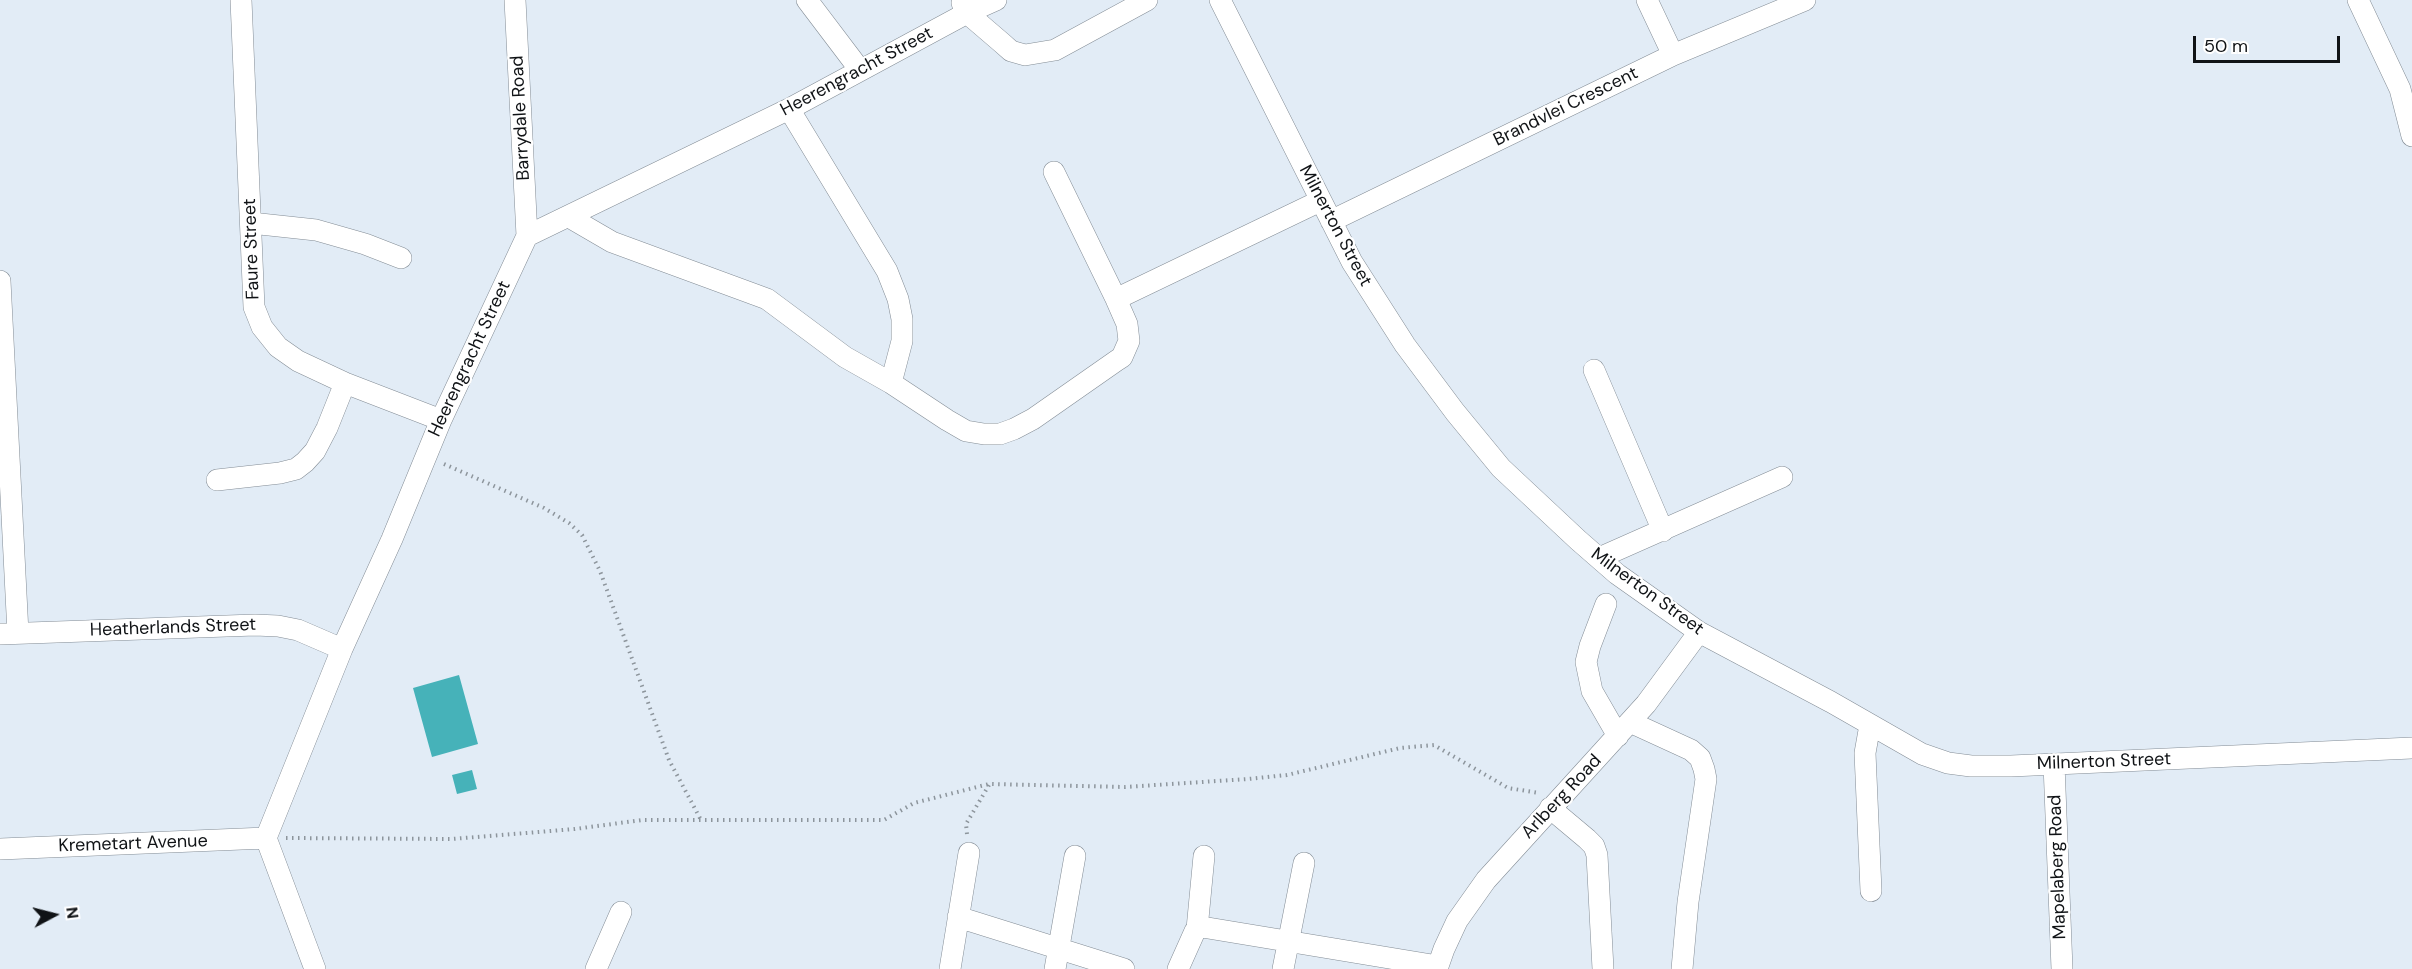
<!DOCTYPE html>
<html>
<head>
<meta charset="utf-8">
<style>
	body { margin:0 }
	#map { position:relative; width:2412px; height:969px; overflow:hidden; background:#e2ecf6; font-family:"DM Sans",sans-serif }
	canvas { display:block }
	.north { position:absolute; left:24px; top:885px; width:60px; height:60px; -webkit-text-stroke:4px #fff; paint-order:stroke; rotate:83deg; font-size:16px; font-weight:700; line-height:24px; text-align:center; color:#101316 }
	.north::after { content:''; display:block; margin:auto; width:21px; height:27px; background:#101316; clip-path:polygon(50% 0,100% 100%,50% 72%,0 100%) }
	.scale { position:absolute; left:2193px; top:36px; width:147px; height:27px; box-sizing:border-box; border:3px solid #101316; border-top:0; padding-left:8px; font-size:18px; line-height:21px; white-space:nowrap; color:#101316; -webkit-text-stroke:4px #fff; paint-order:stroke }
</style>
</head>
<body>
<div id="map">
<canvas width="2412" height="969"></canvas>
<div class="north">N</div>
<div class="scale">50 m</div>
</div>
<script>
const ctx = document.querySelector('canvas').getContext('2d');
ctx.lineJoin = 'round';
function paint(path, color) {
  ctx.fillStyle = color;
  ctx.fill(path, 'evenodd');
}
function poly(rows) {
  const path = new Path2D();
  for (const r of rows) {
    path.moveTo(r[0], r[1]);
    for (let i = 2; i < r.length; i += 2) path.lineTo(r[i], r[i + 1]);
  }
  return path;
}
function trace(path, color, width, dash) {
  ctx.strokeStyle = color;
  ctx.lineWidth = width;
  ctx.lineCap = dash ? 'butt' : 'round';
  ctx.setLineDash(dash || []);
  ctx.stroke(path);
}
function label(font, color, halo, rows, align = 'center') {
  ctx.font = font + ' "DM Sans",sans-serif';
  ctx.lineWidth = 4.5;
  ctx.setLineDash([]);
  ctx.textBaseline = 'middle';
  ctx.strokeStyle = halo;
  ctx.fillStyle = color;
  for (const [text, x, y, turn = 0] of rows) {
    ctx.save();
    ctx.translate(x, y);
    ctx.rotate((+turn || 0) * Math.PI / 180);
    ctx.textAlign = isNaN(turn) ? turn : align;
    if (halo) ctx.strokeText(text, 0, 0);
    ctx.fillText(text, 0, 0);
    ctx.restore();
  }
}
paint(poly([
	[459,675,478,744,432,757,413,688],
	[472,770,477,789,457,794,452,775]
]), '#46b2b9');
const minor = poly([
	[241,0,254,307,262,327,278,347,298,361,345,383,441,420],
	[515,0,527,236],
	[807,0,860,70],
	[1220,0,1352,262,1405,345,1455,412,1501,468,1578,540,1617,574,1699,632,1831,702,1922,754,1948,763,1971,766,2011,766,2412,748],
	[1647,0,1673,55],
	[2358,0,2400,89,2412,136],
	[962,3,967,13,1002,43,1011,51,1025,55,1055,50,1147,0],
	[789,109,887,271,898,299,902,319,902,341,891,383],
	[569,217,612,242,767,299,845,357,891,383,947,420,966,431,984,434,1000,434,1014,429,1033,419,1116,361,1122,357,1129,341,1127,324,1116,299,1054,172],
	[1331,221,1673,55,1805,0],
	[251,223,316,230,365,244,401,258],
	[0,281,18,633],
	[1116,299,1320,201],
	[1594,370,1663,531],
	[217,480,280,473,296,469,305,462,315,451,327,428,345,383],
	[1599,558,1782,477],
	[1606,604,1590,646,1586,662,1592,691,1618,736],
	[0,634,255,625,278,626,298,630,342,649],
	[1630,722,1691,750,1700,758,1704,769,1706,779,1688,902,1682,969],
	[1870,725,1865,753,1871,891],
	[2054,764,2062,969],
	[1550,808,1587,839,1594,846,1597,855,1603,969],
	[0,849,266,838],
	[958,917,1124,969],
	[1197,929,1204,856],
	[315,969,266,838,342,649,392,539,441,420,527,236,789,109,967,13,996,0],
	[596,969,621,912],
	[950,969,969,853],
	[1055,969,1075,856],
	[1178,969,1195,931,1202,927,1438,966],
	[1283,969,1304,863],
	[1437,969,1444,949,1457,921,1486,880,1646,704,1699,632]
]);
trace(minor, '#838c95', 22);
trace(poly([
	[444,464,544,508,569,523,582,535,600,571,669,760,701,820],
	[967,834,966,824,989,785],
	[286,838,452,839,575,829,642,820,884,820,914,803,989,784,1125,787,1248,779,1287,775,1400,748,1434,745,1508,788,1539,793]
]), '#8d959c', 4, [1.5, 4.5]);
trace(minor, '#fff', 21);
label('18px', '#101316', '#fff', [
	["Heerengracht Street",857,72,-28],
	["Brandvlei Crescent",1566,107,-26],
	["Barrydale Road",521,118,-93],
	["Milnerton Street",1335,226,62],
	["Faure Street",252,249,-92],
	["Heerengracht Street",470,359,-65],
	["Milnerton Street",1647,592,36],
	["Heatherlands Street",173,628,-2],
	["Milnerton Street",2104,762,-2],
	["Arlberg Road",1562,797,-47],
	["Kremetart Avenue",133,844,-2],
	["Mapelaberg Road",2058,867,-92]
]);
</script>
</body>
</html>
